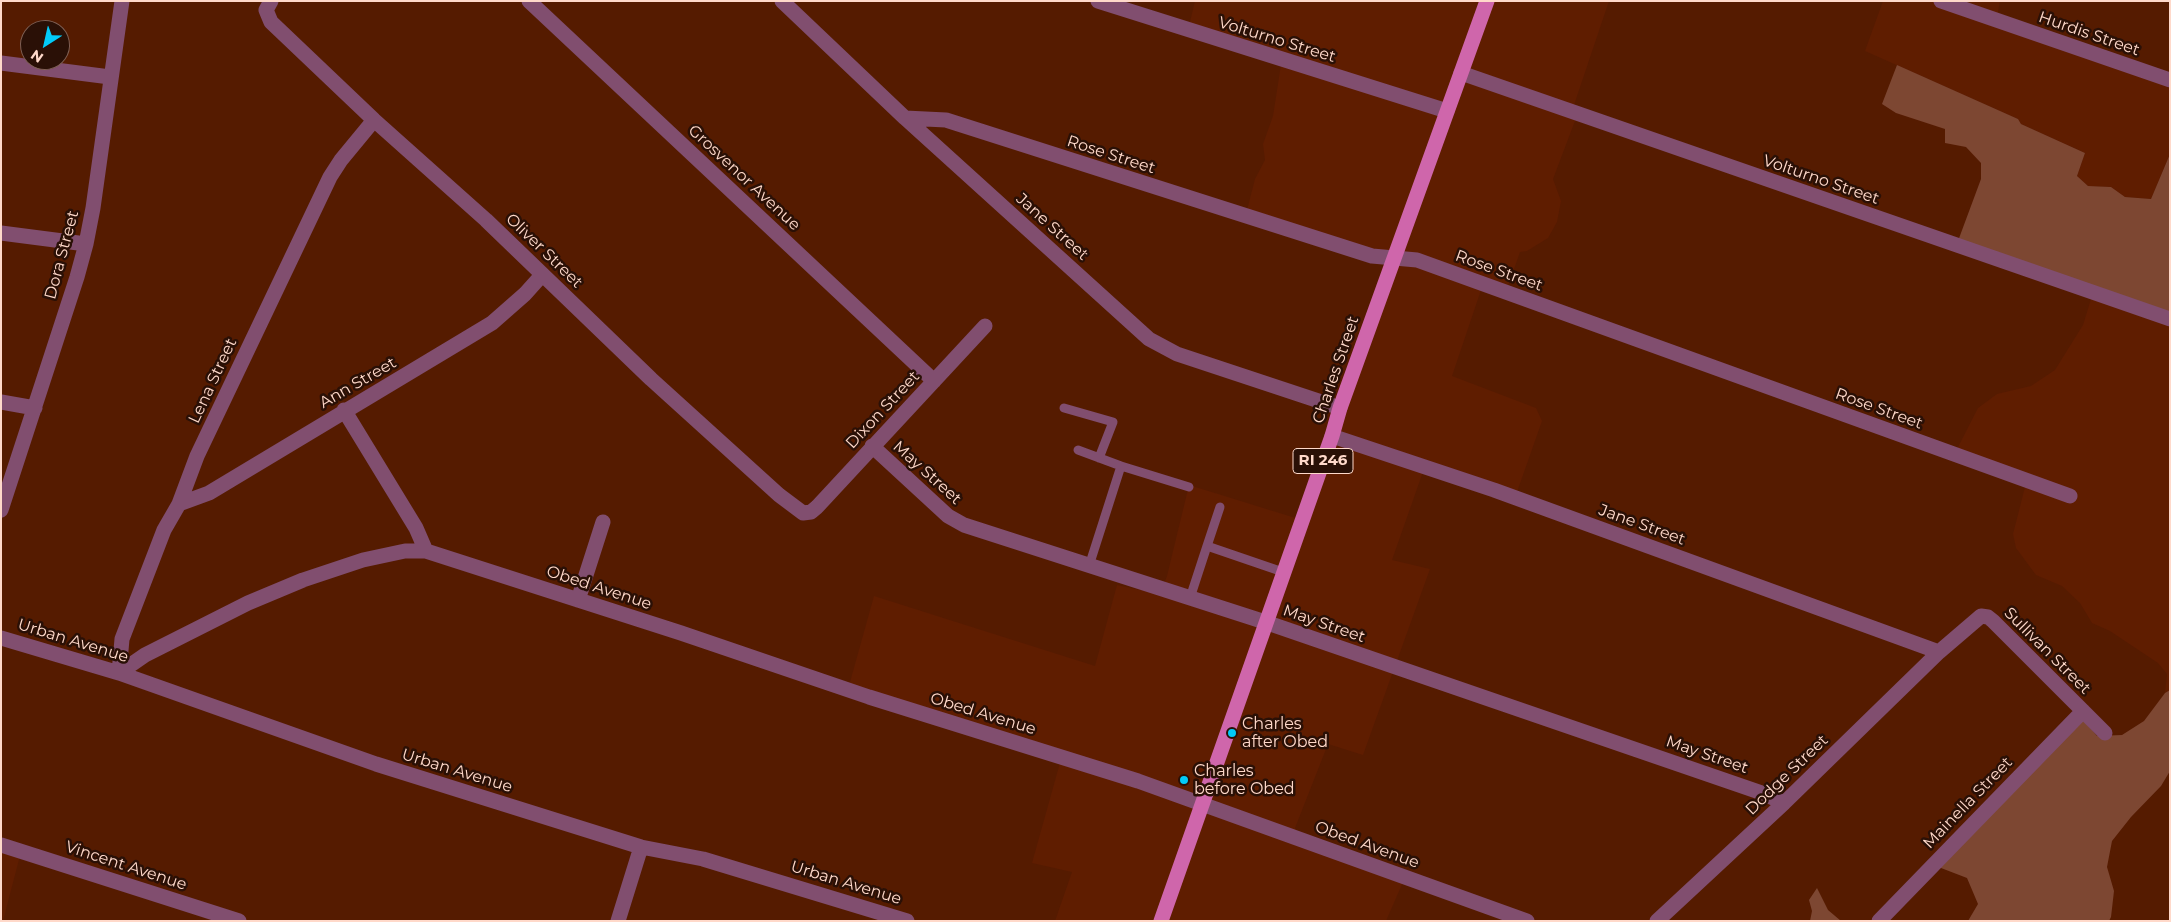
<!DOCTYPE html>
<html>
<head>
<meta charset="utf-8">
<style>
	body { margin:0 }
	#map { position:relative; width:2171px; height:922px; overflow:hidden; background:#551b00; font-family:Montserrat,sans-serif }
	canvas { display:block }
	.frame { position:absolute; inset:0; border:2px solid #ffd9ca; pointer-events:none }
	.north { position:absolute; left:20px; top:20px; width:50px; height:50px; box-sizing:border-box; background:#2a1006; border:1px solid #7f6054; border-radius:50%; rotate:215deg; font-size:14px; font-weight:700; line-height:20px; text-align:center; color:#ffd9ca }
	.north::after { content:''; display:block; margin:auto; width:18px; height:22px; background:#02cbf9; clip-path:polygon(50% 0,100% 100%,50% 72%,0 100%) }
</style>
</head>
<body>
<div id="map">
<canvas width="2171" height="922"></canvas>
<div class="frame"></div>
<div class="north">N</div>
</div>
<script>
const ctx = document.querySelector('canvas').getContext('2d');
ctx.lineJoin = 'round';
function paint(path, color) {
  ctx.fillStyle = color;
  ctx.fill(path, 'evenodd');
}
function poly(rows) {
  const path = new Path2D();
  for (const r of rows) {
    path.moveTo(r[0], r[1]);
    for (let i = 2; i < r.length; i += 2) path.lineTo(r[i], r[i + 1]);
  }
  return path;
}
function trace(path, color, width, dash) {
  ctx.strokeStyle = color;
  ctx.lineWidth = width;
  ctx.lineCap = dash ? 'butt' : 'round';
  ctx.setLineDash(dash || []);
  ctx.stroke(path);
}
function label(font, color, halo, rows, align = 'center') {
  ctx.font = font + ' Montserrat,sans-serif';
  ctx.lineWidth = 5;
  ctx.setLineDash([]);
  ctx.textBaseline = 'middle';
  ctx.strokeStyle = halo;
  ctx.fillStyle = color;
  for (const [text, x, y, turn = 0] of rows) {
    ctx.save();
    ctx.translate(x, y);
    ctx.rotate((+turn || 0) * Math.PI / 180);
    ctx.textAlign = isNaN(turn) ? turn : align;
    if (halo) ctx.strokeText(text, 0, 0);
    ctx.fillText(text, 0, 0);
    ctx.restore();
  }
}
paint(poly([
	[1195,1,1609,1,1574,105,1578,113,1553,179,1561,201,1557,222,1548,238,1527,251,1520,252,1506,292,1481,290,1452,376,1536,408,1542,421,1517,492,1425,466,1392,560,1430,569,1363,755,1328,744,1295,828,1297,833,1407,873,1386,921,1055,921,1072,872,1032,863,1063,752,851,685,850,682,874,596,1095,666,1117,585,1160,594,1167,576,1189,485,1302,520,1393,260,1247,210,1255,179,1265,160,1263,144,1273,116,1282,58,1189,26],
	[1883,1,2000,1,1998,12,2001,17,2170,76,2170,154,2151,199,2125,197,2111,187,2088,186,2077,176,2085,153,2021,124,2018,119,1865,51],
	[2091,299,2170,315,2170,690,2165,693,2167,674,2158,663,2110,631,2092,623,2080,603,2062,586,2036,575,2016,548,2013,534,2027,479,1957,449,1978,408,1997,394,2031,386,2055,370,2083,325],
	[1,840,22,848,3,921,1,921]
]), '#5f1d00');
paint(poly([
	[1897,65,2018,119,2021,124,2085,153,2077,176,2088,186,2111,187,2125,197,2151,199,2170,154,2170,315,1958,241,1981,179,1981,163,1966,147,1945,143,1945,129,1896,113,1882,104],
	[2170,690,2170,771,2161,786,2131,817,2112,841,2107,867,2114,891,2111,917,2109,921,1968,921,1978,904,1967,878,1928,863,2081,717,2097,736,2122,735,2144,721,2165,693],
	[1817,888,1828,910,1841,921,1810,921,1812,911,1809,900]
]), '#7d4732');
trace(poly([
	[1064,408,1113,422,1099,458],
	[1078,450,1121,466],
	[1207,546,1220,507],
	[1089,566,1121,466,1189,487],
	[1190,598,1207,546,1283,572]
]), '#814e6f', 9);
trace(poly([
	[271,1,266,10,271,22,374,120,486,220,651,379,779,495,803,513,811,512,817,507,985,326],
	[529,1,934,381],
	[782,1,905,118,1149,339,1177,354,1340,408],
	[1098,1,1447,111],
	[1941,1,2170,80],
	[1,63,110,77],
	[1461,73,2170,319],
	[905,118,946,120,1372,256,1417,260,2070,496],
	[1,233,86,244],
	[1,402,35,408],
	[344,410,416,528,426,551],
	[1332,436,1494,490,1939,652],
	[872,446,948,516,964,525,1265,622,1762,793,1784,803],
	[179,504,209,493,492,323,525,294,542,275],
	[1,510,77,277,86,244,93,208,122,1],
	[578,600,603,522],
	[1,638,119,673,376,764,641,847,703,859,907,921],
	[119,673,145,655,248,603,303,580,363,560,405,551,426,551,681,633,869,697,1138,781,1527,921],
	[119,673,122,639,164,530,179,504,197,456,330,177,341,160,374,120],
	[1,845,239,921],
	[618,921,641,847],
	[1657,921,1784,803,1939,652,1981,616,1988,617,1993,621,2105,733],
	[1879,921,2083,711]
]), '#814e6f', 15);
trace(poly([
	[1161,921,1332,436,1340,408,1487,1]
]), '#cf66ab', 15);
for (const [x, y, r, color] of [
	[1232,733,5,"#02cbf9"],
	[1184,780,5,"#02cbf9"]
]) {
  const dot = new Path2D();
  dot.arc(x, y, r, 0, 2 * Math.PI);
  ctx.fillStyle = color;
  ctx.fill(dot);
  trace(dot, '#2a1006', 2);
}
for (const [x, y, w] of [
	[1323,461,60]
]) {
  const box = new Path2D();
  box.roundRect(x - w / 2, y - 12.5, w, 25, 4);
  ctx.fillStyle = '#2a1006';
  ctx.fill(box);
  trace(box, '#ffd9ca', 1);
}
label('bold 15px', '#ffd9ca', null, [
	["RI 246",1323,461]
]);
label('16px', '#ffd9ca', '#2a1006', [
	["Hurdis Street",2089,34,19],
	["Volturno Street",1277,40,17],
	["Rose Street",1111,155,18],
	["Grosvenor Avenue",744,178,43],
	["Volturno Street",1821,180,19],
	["Jane Street",1052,227,42],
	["Oliver Street",544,251,44],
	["Dora Street",62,255,-75],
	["Rose Street",1499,271,20],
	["Charles Street",1336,370,-71],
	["Lena Street",213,381,-65],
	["Ann Street",358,383,-30],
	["Rose Street",1879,409,20],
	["Dixon Street",883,410,-47],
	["May Street",927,473,42],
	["Jane Street",1642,525,20],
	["Obed Avenue",599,588,18],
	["May Street",1324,624,19],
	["Urban Avenue",73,641,17],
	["Sullivan Street",2047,651,45],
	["Obed Avenue",983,714,17],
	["May Street",1707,755,19],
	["Urban Avenue",457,771,17],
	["Dodge Street",1787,775,-44],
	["Mainella Street",1968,803,-46],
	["Obed Avenue",1367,845,20],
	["Vincent Avenue",126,866,18],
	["Urban Avenue",846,883,17]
]);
label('16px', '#ffd9ca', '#2a1006', [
	["Charles",1242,724],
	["after Obed",1242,742],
	["Charles",1194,771],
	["before Obed",1194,789]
], 'left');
</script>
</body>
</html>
